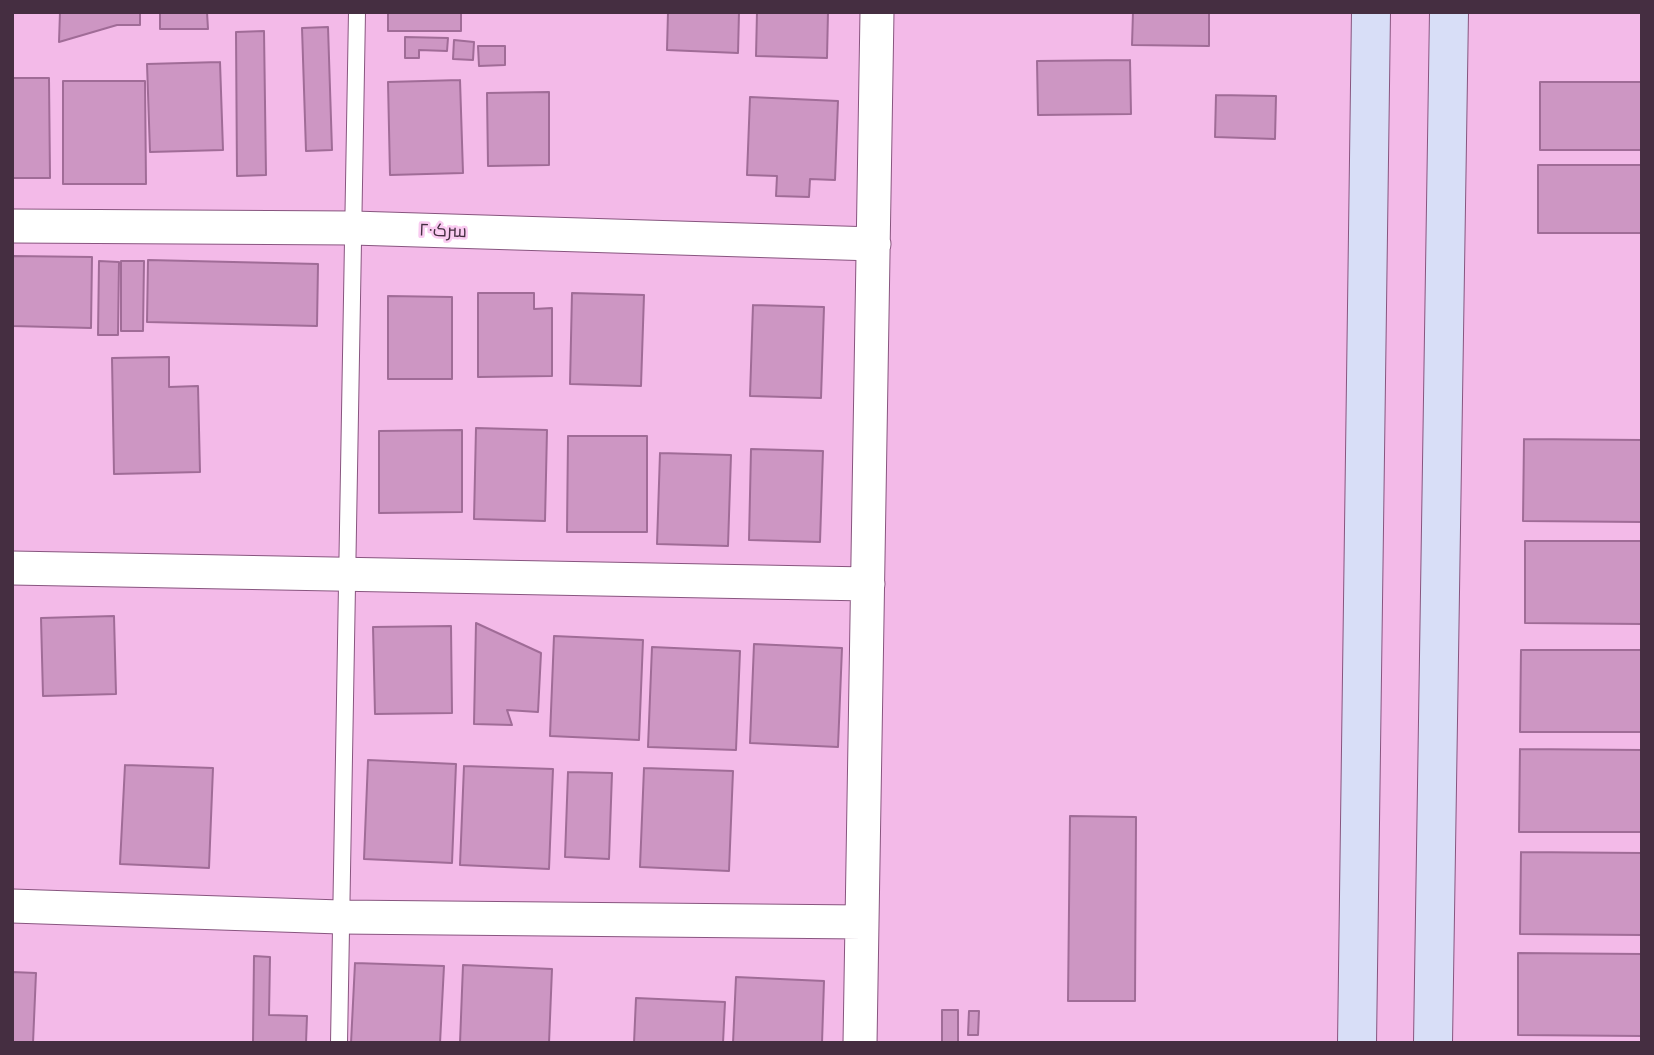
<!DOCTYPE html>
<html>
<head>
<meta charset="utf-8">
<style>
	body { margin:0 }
	#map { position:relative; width:1654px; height:1055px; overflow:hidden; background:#f3bae8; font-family:"Work Sans",sans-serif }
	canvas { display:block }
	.frame { position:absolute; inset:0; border:14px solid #452e41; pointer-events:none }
</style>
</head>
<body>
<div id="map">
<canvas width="1654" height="1055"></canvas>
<div class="frame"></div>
</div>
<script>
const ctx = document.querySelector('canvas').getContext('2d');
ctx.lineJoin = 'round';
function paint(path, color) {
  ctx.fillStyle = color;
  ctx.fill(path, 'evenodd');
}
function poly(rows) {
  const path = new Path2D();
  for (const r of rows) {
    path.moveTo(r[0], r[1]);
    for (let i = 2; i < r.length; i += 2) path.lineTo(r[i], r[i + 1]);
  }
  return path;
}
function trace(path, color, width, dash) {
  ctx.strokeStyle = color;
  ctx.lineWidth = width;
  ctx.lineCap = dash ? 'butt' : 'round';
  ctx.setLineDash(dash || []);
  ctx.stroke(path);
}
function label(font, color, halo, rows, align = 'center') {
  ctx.font = font + ' "Work Sans",Cairo,sans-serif';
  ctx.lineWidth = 5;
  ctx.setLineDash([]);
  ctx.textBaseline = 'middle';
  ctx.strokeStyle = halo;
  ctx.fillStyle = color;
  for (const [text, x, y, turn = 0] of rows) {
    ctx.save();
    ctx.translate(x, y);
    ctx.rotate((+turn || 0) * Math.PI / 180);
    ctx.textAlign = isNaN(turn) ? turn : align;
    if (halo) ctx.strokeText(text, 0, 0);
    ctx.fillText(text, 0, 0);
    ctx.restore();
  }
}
const building = poly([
	[60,12,140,12,140,25,117,25,59,42,60,12],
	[160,12,207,12,208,29,160,29,160,12],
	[388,12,461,12,461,31,388,31,388,12],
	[668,12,739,12,738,53,667,50,668,12],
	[757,12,828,12,827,58,756,56,757,12],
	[1133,12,1209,12,1209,46,1132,45,1133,12],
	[328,27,332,150,306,151,302,28,328,27],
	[264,31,266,175,237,176,236,32,264,31],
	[405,37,448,38,447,51,419,50,419,58,405,58,405,37],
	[454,40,474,42,473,60,453,59,454,40],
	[478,46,505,46,505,65,479,66,478,46],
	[1130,60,1131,114,1038,115,1037,61,1130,60],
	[220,62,223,150,150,152,147,64,220,62],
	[12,78,49,78,50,178,12,178,12,78],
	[460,80,463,173,390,175,388,82,460,80],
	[63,81,145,81,146,184,63,184,63,81],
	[1540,82,1642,82,1642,150,1540,150,1540,82],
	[549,92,549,165,488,166,487,93,549,92],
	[1216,95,1276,96,1275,139,1215,137,1216,95],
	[750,97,838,101,835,180,810,179,809,197,776,196,777,176,747,175,750,97],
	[1538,165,1642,165,1642,233,1538,233,1538,165],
	[12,256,92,257,91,328,12,326,12,256],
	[148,260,318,264,317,326,147,322,148,260],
	[99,261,119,262,118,335,98,335,99,261],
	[121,261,144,261,143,331,121,331,121,261],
	[478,293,534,293,534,309,552,308,552,376,478,377,478,293],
	[572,293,644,295,641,386,570,384,572,293],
	[388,296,452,297,452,379,388,379,388,296],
	[753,305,824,307,821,398,750,396,753,305],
	[169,357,169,387,198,386,200,472,114,474,112,358,169,357],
	[476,428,547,430,545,521,474,519,476,428],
	[462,430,462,512,379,513,379,431,462,430],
	[568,436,647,436,647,532,567,532,568,436],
	[1524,439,1642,440,1642,522,1523,521,1524,439],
	[751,449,823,451,820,542,749,540,751,449],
	[660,453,731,455,728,546,657,544,660,453],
	[1525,541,1642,541,1642,624,1525,623,1525,541],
	[114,616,116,694,43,696,41,618,114,616],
	[476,623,541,653,538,712,507,710,512,725,474,724,476,623],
	[451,626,452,713,375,714,373,627,451,626],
	[554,636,643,640,639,740,550,736,554,636],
	[754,644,842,648,838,747,750,743,754,644],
	[652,647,740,651,736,750,648,747,652,647],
	[1521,650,1642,650,1642,732,1520,732,1521,650],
	[1520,749,1642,750,1642,832,1519,832,1520,749],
	[368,760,456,764,452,863,364,859,368,760],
	[125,765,213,768,209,868,120,864,125,765],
	[464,766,553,769,549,869,460,865,464,766],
	[644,768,733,771,729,871,640,867,644,768],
	[568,772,612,773,609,859,565,857,568,772],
	[1070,816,1136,817,1135,1001,1068,1001,1070,816],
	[1521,852,1642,853,1642,935,1520,934,1521,852],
	[1518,953,1642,954,1642,1036,1518,1035,1518,953],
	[254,956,270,957,269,1015,307,1016,306,1043,253,1043,254,956],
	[355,963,444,966,440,1043,351,1043,355,963],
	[463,965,552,969,549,1043,460,1043,463,965],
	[12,972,36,973,33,1043,12,1043,12,972],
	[736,977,824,981,822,1043,733,1043,736,977],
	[636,998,725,1002,723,1043,634,1043,636,998],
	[942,1010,958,1010,958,1043,942,1043,942,1010],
	[969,1011,979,1011,978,1035,968,1035,969,1011]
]);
paint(building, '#cd96c3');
trace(building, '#a06c97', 2);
const lane = poly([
	[339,1043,357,12]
]);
const street = poly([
	[12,226,353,228,874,244],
	[12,568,868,584],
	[12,906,340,917,862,922],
	[860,1043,877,12]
]);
const secondary = poly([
	[1357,1043,1371,12],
	[1433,1043,1449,12]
]);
trace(lane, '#88557f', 18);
trace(street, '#88557f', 35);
trace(secondary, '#88557f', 40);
trace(lane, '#fff', 16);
trace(street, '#fff', 33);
trace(secondary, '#d8def7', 38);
label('18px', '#452e41', '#facbf1', [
	["سرک۲۰",443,231,2]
]);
</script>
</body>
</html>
